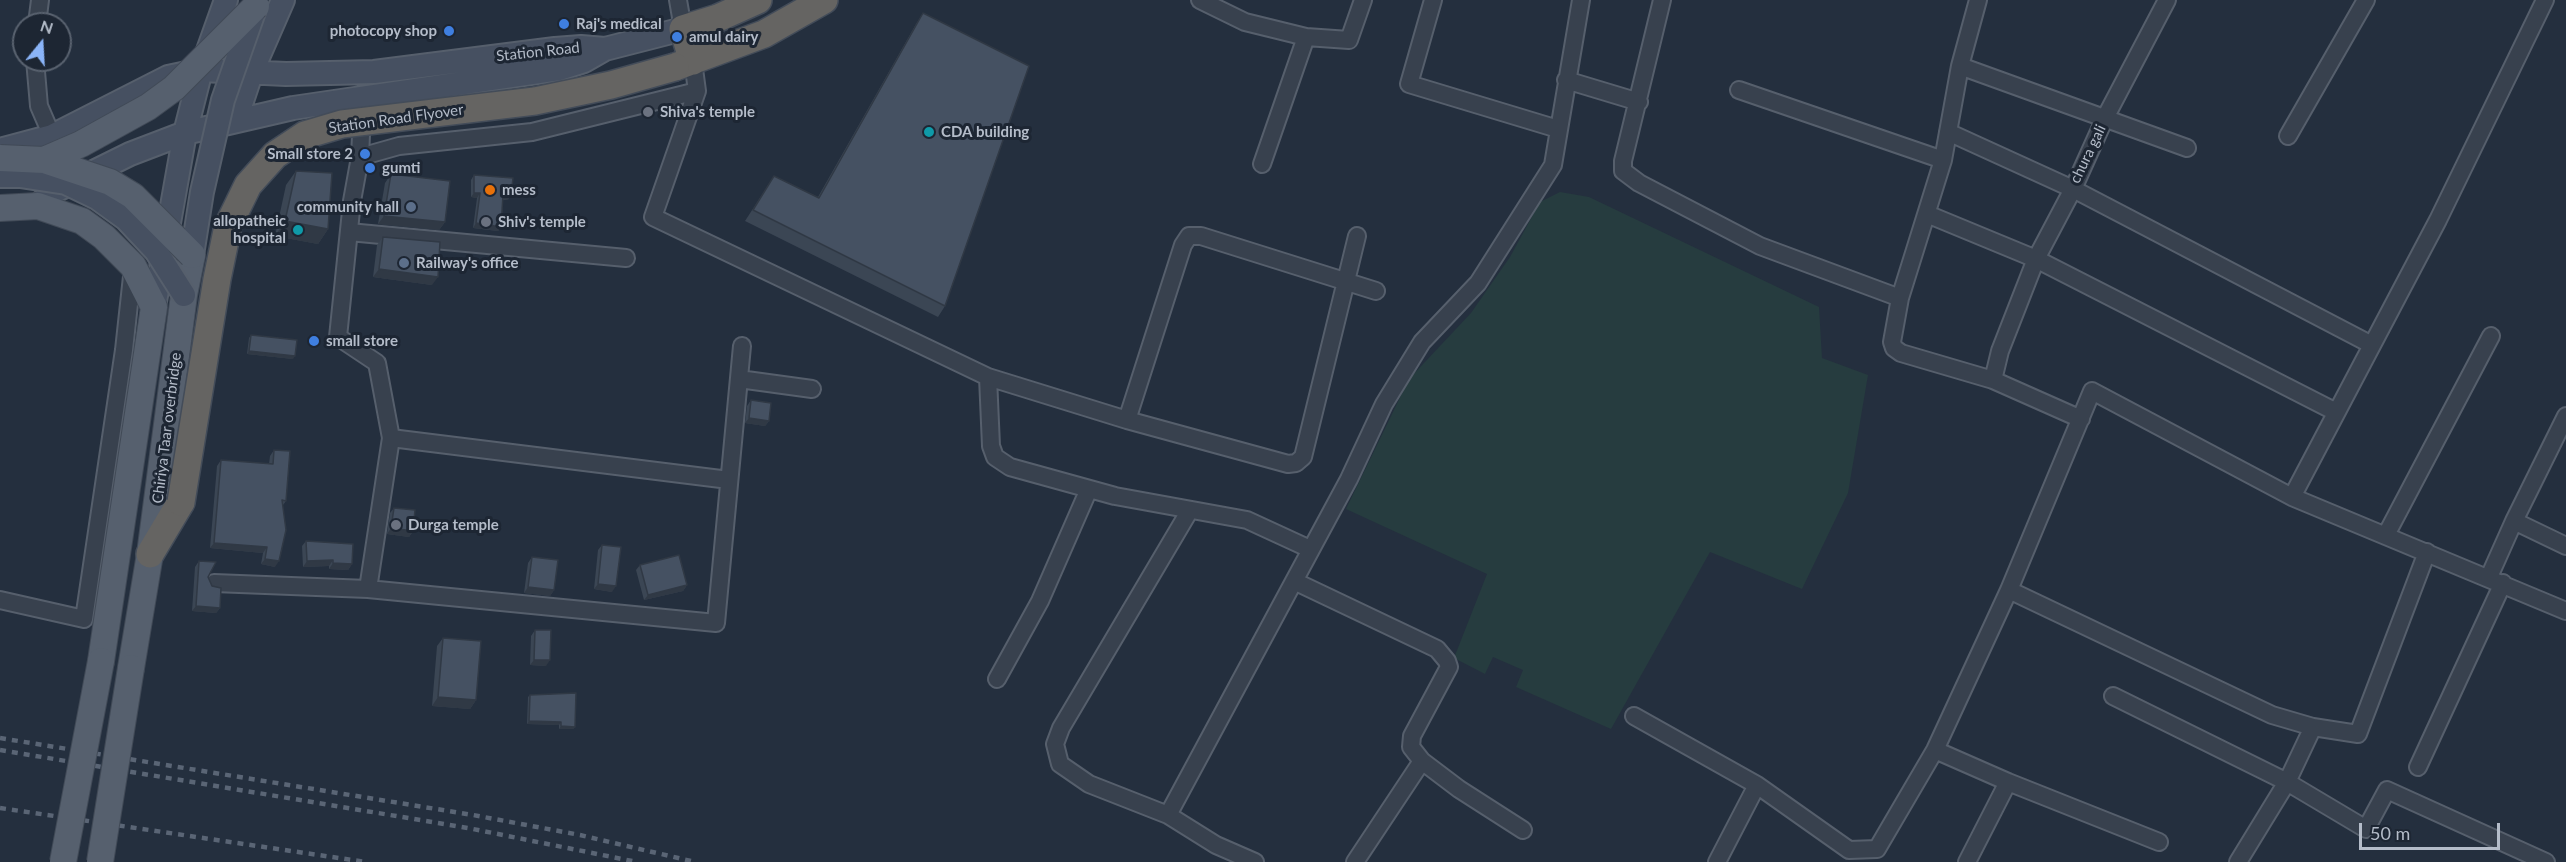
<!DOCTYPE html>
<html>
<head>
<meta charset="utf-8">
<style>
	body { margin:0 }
	#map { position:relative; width:2566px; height:862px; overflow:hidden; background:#242f3e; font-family:Lato,sans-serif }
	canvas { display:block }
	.north { position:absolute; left:12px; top:12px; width:60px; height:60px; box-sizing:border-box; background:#1d2633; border:2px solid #59626f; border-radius:50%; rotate:18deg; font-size:16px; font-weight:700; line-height:24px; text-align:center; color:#b4bcc9 }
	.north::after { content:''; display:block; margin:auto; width:21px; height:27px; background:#8ab4f8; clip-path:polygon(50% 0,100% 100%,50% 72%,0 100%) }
	.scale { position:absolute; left:2359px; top:823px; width:141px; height:27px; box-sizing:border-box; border:3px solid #b4bcc9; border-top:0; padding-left:8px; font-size:18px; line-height:21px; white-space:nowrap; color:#b4bcc9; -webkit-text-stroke:4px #1d2633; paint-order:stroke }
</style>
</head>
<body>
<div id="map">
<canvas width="2566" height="862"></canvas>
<div class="north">N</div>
<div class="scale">50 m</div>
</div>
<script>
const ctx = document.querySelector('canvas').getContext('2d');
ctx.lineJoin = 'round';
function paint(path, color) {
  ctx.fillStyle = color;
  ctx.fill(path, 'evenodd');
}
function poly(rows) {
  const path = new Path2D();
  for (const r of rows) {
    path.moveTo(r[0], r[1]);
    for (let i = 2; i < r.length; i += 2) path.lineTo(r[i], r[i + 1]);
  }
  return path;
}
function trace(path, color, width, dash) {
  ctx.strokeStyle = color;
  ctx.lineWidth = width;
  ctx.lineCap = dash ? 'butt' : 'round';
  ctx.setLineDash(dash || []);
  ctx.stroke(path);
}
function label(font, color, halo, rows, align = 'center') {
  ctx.font = font + ' Lato,sans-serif';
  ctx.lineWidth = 6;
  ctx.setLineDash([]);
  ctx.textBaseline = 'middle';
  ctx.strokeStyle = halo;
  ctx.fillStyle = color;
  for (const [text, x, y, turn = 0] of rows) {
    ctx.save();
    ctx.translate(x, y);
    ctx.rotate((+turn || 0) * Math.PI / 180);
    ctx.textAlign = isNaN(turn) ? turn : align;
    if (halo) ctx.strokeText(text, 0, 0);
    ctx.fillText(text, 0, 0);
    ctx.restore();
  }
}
paint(poly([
	[1560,192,1589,197,1819,307,1822,358,1868,375,1848,493,1802,589,1710,552,1611,729,1516,687,1523,670,1493,657,1485,674,1454,658,1487,574,1346,509,1409,379,1471,313,1510,257,1540,202]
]), '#263c3f');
const minor = poly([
	[678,0,683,29],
	[1200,0,1245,22,1306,37,1349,40,1363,0],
	[1433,0,1409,84,1558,129],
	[1662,0,1623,161,1623,171,1639,183,1760,246,1900,298],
	[1978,0,1960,66,1943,160,1900,298,1892,342,1894,348,1901,353,1993,380,2081,419],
	[37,24,40,0],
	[35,60,39,106,52,136],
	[693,61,697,91,653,217,988,377,991,446,995,457,1010,467,1115,496,1247,520,1310,549],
	[1960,66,2187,148],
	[1566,80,1639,102],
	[1739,90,1943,160],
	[1948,132,2073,189,2105,118,2167,0],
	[2288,136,2366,0],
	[360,157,362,113],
	[1262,164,1306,37],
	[1927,214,2036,259,2336,412],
	[349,232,626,258],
	[988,377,1127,420,1288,464,1296,463,1303,457,1357,236],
	[739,379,812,389],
	[1993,380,2000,351,2036,259,2073,189,2372,345],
	[2566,416,2514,521,2566,546],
	[1127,420,1183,245,1189,236,1201,236,1376,291],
	[391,438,377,363,338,337,352,201,360,157,399,146,532,132,697,91],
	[2292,497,2438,220,2545,0],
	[1190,510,1061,728,1055,744,1060,764,1089,784,1168,815,1216,845,1255,862],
	[2386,535,2491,336],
	[2489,577,2514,521],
	[1294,581,1437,649,1447,661,1449,667,1412,736,1411,747,1422,761,1459,789,1523,830],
	[214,583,368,589,716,623,742,346],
	[368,589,391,438,729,480],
	[2009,590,2272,715,2313,727,2358,734,2427,552],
	[0,600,84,619,124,350,133,267],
	[997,679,1040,601,1089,489],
	[2113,696,2287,782,2366,829,2387,790,2546,862],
	[1634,716,1757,785,1849,850,1877,849,1935,750,2009,590,2092,391,2292,497,2566,611],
	[1935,750,2008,782,1967,862],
	[2418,767,2503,583],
	[2008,782,2159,842],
	[1168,815,1349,479,1384,404,1422,342,1478,283,1553,165,1581,0],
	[1355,862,1422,761],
	[1717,862,1757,785],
	[2238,862,2287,782,2313,727]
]);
const secondary = poly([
	[236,119,252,71,283,0],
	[0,150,52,136,168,77,201,70,286,74,374,72,555,49,581,47,605,49],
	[38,206,51,193,130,154,185,133,293,108,559,69,584,61,605,49,683,29],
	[154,307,185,133,201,70,226,0]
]);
const primary = poly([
	[0,208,38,206,82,221,104,237,133,266,154,307,101,661],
	[131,668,150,554,184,295,192,255]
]);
const trunk = poly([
	[693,61,683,29,718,18,758,0],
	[675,67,764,34,824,0],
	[150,554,181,502]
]);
trace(minor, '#565f6c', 20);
trace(secondary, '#565f6c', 26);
trace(primary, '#414a57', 28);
trace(trunk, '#434c59', 30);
trace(minor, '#38414e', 16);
trace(secondary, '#465061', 22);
trace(primary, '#56606e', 26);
trace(trunk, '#656462', 27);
trace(poly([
	[0,738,473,815,580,835,695,862],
	[0,750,468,828,637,862],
	[0,808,366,862]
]), '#5a6575', 4.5, [6, 6]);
const secondaryBridge = poly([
	[0,176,20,176,66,183,97,198,126,219,156,251,184,295],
	[192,255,202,192,223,100,256,6]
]);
const primaryBridge = poly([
	[0,158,44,160,110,182,133,196,192,255],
	[44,160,81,144,148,107,174,88,256,6],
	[63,862,101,661],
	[100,862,131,668]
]);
const trunkBridge = poly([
	[181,502,217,279,228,226,248,185,275,155,305,135,342,124,535,101,611,85,675,67]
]);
trace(secondaryBridge, '#565f6c', 26, []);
trace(primaryBridge, '#414a57', 28, []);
trace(trunkBridge, '#434c59', 30, []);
trace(secondaryBridge, '#465061', 22);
trace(primaryBridge, '#56606e', 26);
trace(trunkBridge, '#656462', 27);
paint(poly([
	[923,13,945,306,938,317,745,221,774,176,818,197,916,24],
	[296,171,328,229,318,244,275,236,286,185],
	[391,174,445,222,439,230,378,224,385,183],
	[474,175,508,200,503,200,501,227,498,231,473,228,477,198,471,197,471,180],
	[383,237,432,285,373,277,377,245],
	[251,335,293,359,247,354,249,338],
	[751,400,769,421,765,426,745,423,747,406],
	[274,450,286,501,283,505,275,567,261,564,263,553,210,548,217,466,221,460,269,464,270,456],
	[394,508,413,531,409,537,387,534,390,513],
	[306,541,352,564,348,570,329,569,329,566,303,567,302,546],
	[602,545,612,592,594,589,598,550],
	[532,557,554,590,550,596,524,593,528,563],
	[199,561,208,577,220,608,216,613,192,611,195,567],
	[640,565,687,585,683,591,644,600,636,570],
	[535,630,546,666,530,665,531,636],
	[443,638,476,700,470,709,432,706,437,646],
	[530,695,575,727,573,729,559,729,559,725,527,724,528,697]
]), '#3b4654');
paint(poly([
	[474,193,480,193,477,198,471,197],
	[503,195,511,195,508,200,500,199],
	[384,216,445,222,439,230,378,224],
	[285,221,328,229,318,244,275,236],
	[476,223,501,227,498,231,473,228],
	[379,269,438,277,432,285,373,277],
	[249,351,295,356,293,359,247,354],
	[749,418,769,421,765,426,745,423],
	[391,528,413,531,409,537,387,534],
	[214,543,267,547,263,553,210,548],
	[265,559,279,561,275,567,261,564],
	[333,560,329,566,303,567,307,561],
	[333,563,352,564,348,570,329,569],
	[598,584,616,586,612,592,594,589],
	[687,585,683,591,644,600,648,595],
	[528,587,554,590,550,596,524,593],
	[196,606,220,608,216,613,192,611],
	[534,660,550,660,546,666,530,665],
	[438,697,476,700,470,709,432,706],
	[529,721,561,722,559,725,527,724],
	[561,726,575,727,573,729,559,729]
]), '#303945');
const building = poly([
	[923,13,1029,66,945,306,753,210,774,176,819,198,923,13],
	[296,171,332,173,328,229,285,221,296,171],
	[391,174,450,181,445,222,384,216,391,174],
	[474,175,513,178,511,195,503,195,501,227,476,223,480,193,474,193,474,175],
	[383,237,440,242,438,277,379,269,383,237],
	[251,335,297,340,295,356,249,351,251,335],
	[751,400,771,403,769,421,749,418,751,400],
	[274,450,290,451,286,501,282,500,286,530,279,561,265,559,267,547,214,543,221,460,273,464,274,450],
	[394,508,415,510,413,531,391,528,394,508],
	[306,541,353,544,352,564,333,563,333,560,307,561,306,541],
	[602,545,621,547,616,586,598,584,602,545],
	[679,555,687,585,648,595,640,565,679,555],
	[532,557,558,560,554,590,528,587,532,557],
	[199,561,216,562,208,577,212,586,221,588,220,608,196,606,199,561],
	[535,630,551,630,550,660,534,660,535,630],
	[443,638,481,641,476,700,438,697,443,638],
	[576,693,575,727,561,726,561,722,529,721,530,695,576,693]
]);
paint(building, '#455162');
trace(building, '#303945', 1.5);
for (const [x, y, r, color] of [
	[564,24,6,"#3f7fe0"],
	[449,31,6,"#3f7fe0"],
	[677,37,6,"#3f7fe0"],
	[648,112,6,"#6b7280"],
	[929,132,6,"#0f9aa8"],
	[365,154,6,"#3f7fe0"],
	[370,168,6,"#3f7fe0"],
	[490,190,6,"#e8710a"],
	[411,207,6,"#5c6f8a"],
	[486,222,6,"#6b7280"],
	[298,230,6,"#0f9aa8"],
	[404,263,6,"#5c6f8a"],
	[314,341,6,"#3f7fe0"],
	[396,525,6,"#6b7280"]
]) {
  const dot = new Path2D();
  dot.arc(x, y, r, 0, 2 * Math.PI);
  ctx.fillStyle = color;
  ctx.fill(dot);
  trace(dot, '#1d2633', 2);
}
label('bold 15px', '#b4bcc9', '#1d2633', [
	["Raj's medical",576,24],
	["photocopy shop",437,31,"right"],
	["amul dairy",689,37],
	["Shiva's temple",660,112],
	["CDA building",941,132],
	["Small store 2",353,154,"right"],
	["gumti",382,168],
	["mess",502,190],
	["community hall",399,207,"right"],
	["allopatheic",286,221,"right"],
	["hospital",286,238,"right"],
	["Shiv's temple",498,222],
	["Railway's office",416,263],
	["small store",326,341],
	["Durga temple",408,525]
], 'left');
label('15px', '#b4bcc9', '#1d2633', [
	["Station Road",538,52,-6],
	["Station Road Flyover",396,119,-8],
	["chura gali",2088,154,-64],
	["Chiriya Taar overbridge",167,428,-83]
]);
</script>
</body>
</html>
